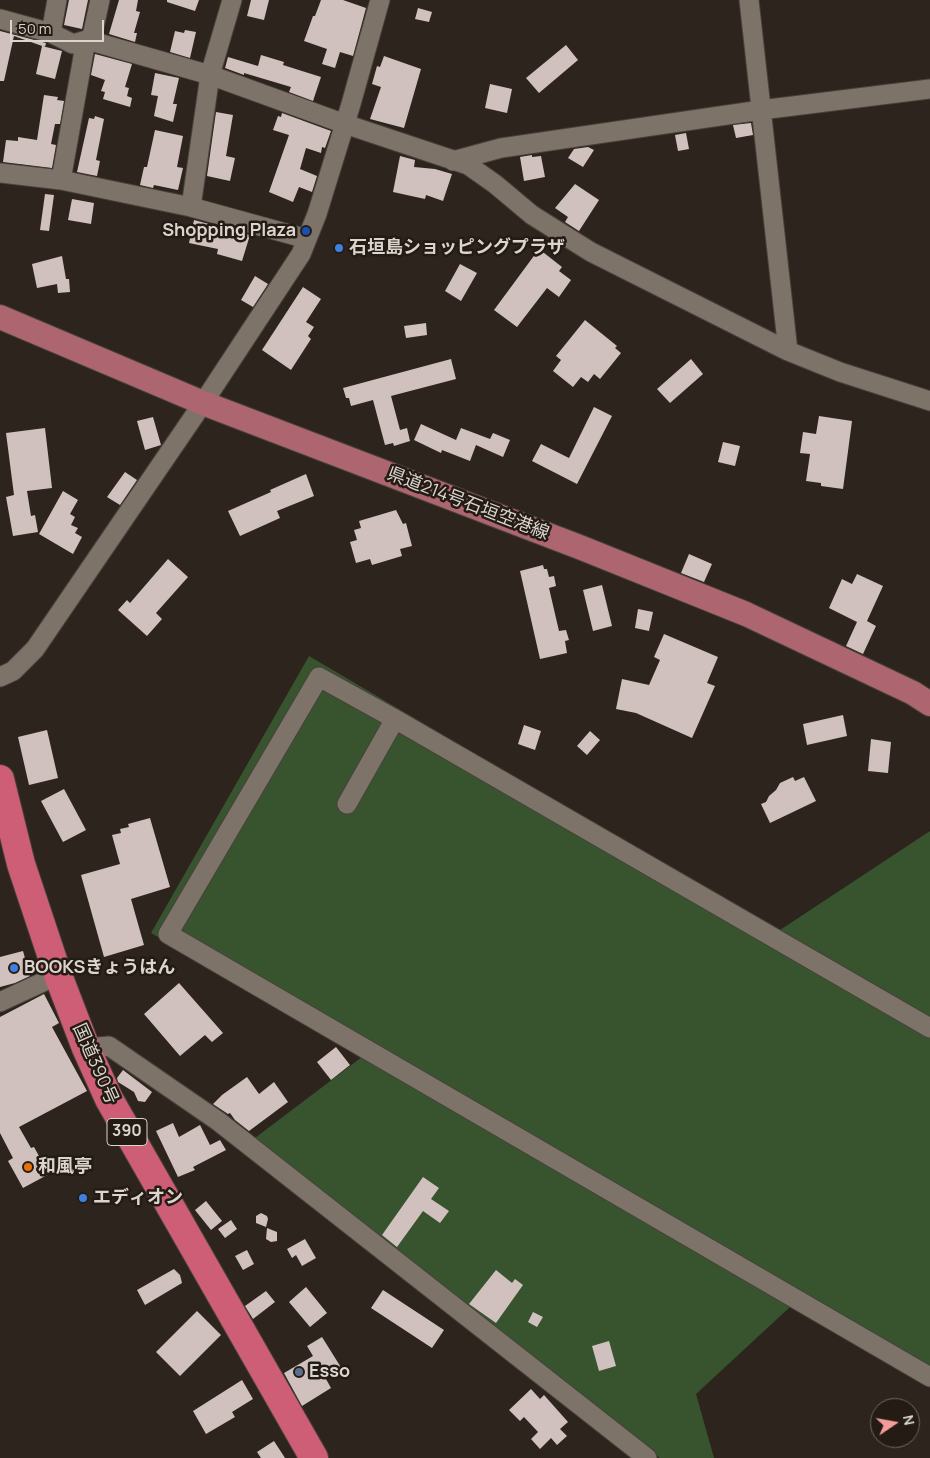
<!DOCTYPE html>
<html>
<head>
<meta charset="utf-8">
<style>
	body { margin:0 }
	#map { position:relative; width:930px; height:1458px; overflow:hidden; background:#2d251d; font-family:Manrope,sans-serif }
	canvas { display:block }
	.north { position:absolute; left:870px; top:1398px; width:50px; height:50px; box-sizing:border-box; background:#241b14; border:1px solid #6d655f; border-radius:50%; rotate:78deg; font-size:14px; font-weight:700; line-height:20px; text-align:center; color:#dad5cf }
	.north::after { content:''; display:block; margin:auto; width:18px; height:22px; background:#f59b99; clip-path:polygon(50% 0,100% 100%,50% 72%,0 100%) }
	.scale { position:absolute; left:10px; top:20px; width:94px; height:22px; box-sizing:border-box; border:2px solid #dad5cf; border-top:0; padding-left:6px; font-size:15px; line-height:18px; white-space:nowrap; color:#dad5cf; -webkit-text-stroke:4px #241b14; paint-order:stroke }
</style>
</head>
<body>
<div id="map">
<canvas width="930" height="1458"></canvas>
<div class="north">N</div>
<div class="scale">50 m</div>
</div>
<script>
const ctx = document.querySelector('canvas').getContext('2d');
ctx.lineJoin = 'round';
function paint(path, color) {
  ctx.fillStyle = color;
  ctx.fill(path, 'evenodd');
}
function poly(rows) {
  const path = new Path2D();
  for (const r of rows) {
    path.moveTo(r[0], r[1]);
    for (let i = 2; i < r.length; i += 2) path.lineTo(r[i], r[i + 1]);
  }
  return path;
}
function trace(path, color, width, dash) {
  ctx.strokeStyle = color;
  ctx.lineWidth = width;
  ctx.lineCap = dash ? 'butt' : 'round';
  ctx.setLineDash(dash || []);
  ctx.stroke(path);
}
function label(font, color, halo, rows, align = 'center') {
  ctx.font = font + ' Manrope,"Noto Sans JP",sans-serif';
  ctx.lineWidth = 5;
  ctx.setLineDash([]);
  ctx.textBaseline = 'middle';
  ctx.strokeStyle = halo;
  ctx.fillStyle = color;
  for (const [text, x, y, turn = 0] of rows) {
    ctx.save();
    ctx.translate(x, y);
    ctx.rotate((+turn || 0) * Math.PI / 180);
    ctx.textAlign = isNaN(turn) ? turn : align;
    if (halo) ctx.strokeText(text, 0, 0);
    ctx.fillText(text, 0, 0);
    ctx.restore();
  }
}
paint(poly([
	[309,656,777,932,930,831,930,1387,151,933],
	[362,1057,790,1307,696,1394,714,1458,660,1458,488,1328,251,1141]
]), '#37542f');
paint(poly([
	[69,0,88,0,82,29,64,25],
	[119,0,138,0,136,11,140,12,134,33,137,33,135,42,109,34],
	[167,0,199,0,195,11,167,2],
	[251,0,269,0,264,20,247,16],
	[321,0,343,0,366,8,353,56,340,52,335,68,322,64,327,49,304,41,313,16,315,16],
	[418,8,432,12,429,22,415,19],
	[185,30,196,32,190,58,170,52,175,31,184,33],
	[0,31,46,43,45,47,14,36,4,81,0,81],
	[566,45,578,60,539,93,526,78],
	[42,46,62,51,55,79,36,74],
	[95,54,132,64,125,87,129,88,127,96,132,98,130,107,103,99,105,92,101,91,105,80,91,75],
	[261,55,284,62,283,65,321,77,313,101,289,92,291,87,244,73,244,75,225,68,228,57,258,66],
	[384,56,421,69,404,128,370,119,381,87,372,84,377,66,380,67],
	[155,73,179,78,173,104,177,104,173,122,154,116,158,96,151,95],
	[490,84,512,89,507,113,485,108],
	[44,95,58,97,57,100,64,101,60,124,55,124,51,144,56,145,52,168,3,162,6,140,18,141,18,137,37,140],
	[216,112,233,115,226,156,235,158,230,181,207,176],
	[282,113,331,131,325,148,322,147,321,153,306,148,300,169,317,176,312,192,299,187,293,202,269,192,289,135,273,130,278,116,281,117],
	[95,116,104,119,96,160,100,161,97,176,77,172,89,118,94,119],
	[751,123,753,135,736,138,733,125],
	[155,130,183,136,177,167,183,168,178,190,154,185,153,188,140,185,144,167,147,167],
	[686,133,689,149,678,151,675,135],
	[588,147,594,150,583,167,568,158,574,149],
	[532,155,532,157,541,156,545,177,524,181,520,157],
	[400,156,415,160,414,167,435,169,452,174,443,201,426,195,425,199,393,192],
	[575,184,599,200,579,231,565,222,568,217,555,208],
	[45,194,54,195,49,231,40,230],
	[72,199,94,203,91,224,68,220],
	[194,220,250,235,242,261,217,254,218,249,189,243],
	[539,249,562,267,559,271,571,280,559,297,547,288,517,327,494,310],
	[62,256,66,279,69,279,70,292,58,293,57,284,37,288,32,264],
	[460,264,477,273,461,301,445,291],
	[255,276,268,284,253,307,241,300],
	[303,287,321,299,306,322,314,327,308,336,311,339,291,370,262,350],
	[585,320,617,346,615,348,621,353,600,379,594,374,588,382,581,377,573,387,553,371,561,360,556,356],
	[426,323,427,335,406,338,404,326],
	[451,359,456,379,391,396,400,430,407,428,410,441,394,446,393,443,385,445,373,400,351,406,349,398,346,398,343,388],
	[691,359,703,374,670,403,657,389],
	[594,407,612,416,577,484,532,461,541,444,569,458],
	[819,416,852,421,843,489,821,486,821,483,806,481,810,454,800,453,803,432,816,434],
	[153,417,161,445,145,450,137,421],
	[421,424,456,440,461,428,490,439,493,433,510,440,503,457,476,445,470,461,442,450,441,453,414,440],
	[45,428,52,488,27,491,31,516,35,515,38,532,13,536,6,497,14,495,6,433],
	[723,442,740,446,735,466,718,462],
	[125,472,137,480,120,505,107,497],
	[306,474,314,496,277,511,280,518,240,536,228,511,271,492,270,490],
	[63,491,78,500,70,514,75,517,71,525,78,528,75,533,82,537,73,554,39,534],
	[396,510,403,524,406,523,412,546,400,549,402,556,372,565,370,559,356,563,350,542,357,540,354,530,361,528,359,521],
	[689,554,712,564,704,582,681,573],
	[168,559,188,577,156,613,162,619,147,636,118,610,127,600,130,603],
	[543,565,544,569,547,569,549,577,554,576,556,586,549,588,559,631,566,630,569,640,565,641,567,653,540,659,520,571],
	[857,574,883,586,867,621,876,626,863,654,846,646,857,622,829,608,842,579,852,584],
	[602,585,612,626,593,631,583,590],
	[638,609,653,612,649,631,635,628],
	[664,634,718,657,707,683,715,686,692,738,636,713,616,709,622,679,649,685,660,660,654,657],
	[843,715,847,736,807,745,803,724],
	[524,725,541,731,535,750,518,744],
	[47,730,58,778,29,785,18,737],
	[590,731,600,740,587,755,577,746],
	[871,739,891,742,888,773,868,771],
	[793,777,795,781,804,777,816,801,770,823,761,804,766,802,769,796,776,790,780,783],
	[64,789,86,830,63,842,41,801],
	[150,818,170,887,131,899,144,945,104,957,81,875,120,864,112,835,121,833,120,829,129,827,128,824],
	[23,951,30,976,15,983,0,987,0,957],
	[179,983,223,1033,212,1042,205,1035,180,1056,144,1014],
	[44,994,59,1023,52,1027,87,1091,19,1127,31,1148,34,1147,49,1174,23,1188,8,1161,13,1158,0,1133,0,1017],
	[336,1047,350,1065,331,1080,317,1062],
	[123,1070,152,1092,145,1102,138,1101,134,1092,118,1082,117,1078],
	[247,1077,259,1094,274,1082,288,1102,249,1131,235,1120,230,1113,228,1114,213,1104,222,1095],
	[173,1123,179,1137,200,1125,210,1145,220,1140,226,1150,193,1167,195,1170,178,1177,156,1131],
	[423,1177,439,1188,431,1199,449,1211,440,1223,423,1211,397,1247,382,1235],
	[206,1201,222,1221,211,1230,195,1210],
	[261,1213,267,1216,268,1219,266,1227,256,1223,256,1216],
	[231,1220,237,1229,225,1238,218,1229],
	[267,1228,277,1232,277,1241,271,1242,266,1239],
	[305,1239,316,1258,302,1266,296,1255,292,1258,287,1249],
	[247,1250,254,1264,243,1270,235,1256],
	[174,1269,180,1275,182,1283,145,1305,137,1290],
	[496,1270,512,1283,515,1279,523,1285,496,1323,469,1304],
	[306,1287,327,1313,310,1327,289,1302],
	[383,1290,444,1330,432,1348,371,1308],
	[266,1291,275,1302,253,1319,245,1306],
	[197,1311,221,1335,180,1376,156,1352],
	[533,1312,543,1317,537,1327,528,1322],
	[322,1337,342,1369,326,1379,331,1388,302,1406,284,1373,313,1356,307,1346],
	[609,1341,616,1366,599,1371,592,1346],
	[242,1380,253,1399,232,1412,235,1417,206,1434,193,1411],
	[531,1389,540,1399,544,1395,568,1422,560,1429,567,1436,557,1445,551,1438,540,1449,531,1439,538,1432,524,1417,520,1421,509,1410],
	[274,1441,285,1458,261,1458,257,1452]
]), '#d1c1be');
const minor = poly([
	[749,0,788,351],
	[0,19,51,33,73,44,86,40,91,41,210,75,345,124,468,165,495,184,532,215,591,252,788,351,840,372,930,401],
	[51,33,57,0],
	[91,41,100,0],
	[453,161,501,148,761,110,930,89],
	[0,173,61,180,191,207,307,239],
	[61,180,86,40],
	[191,207,210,75,232,0],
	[0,677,13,671,35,649,203,403,301,254,317,214,351,104,380,0],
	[347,804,395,719],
	[0,1002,58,975],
	[930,1028,395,719,319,677,168,934,930,1377],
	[86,1048,109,1046,218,1121,647,1458]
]);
const major = poly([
	[0,317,203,403,582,548,746,614,913,693,930,704]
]);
const highway = poly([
	[0,779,21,864,58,975,86,1048,109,1099,314,1458]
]);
trace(minor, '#48423b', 21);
trace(major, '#48423b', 26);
trace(highway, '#48423b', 30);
trace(minor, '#7d7369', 19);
trace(major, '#ad6670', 24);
trace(highway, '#cd5e75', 28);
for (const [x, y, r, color] of [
	[306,231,5,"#1a4fb4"],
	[339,248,5,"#3f7fe0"],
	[14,968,5,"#3f7fe0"],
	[28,1167,5,"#e8710a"],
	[83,1198,5,"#3f7fe0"],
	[299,1372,5,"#5c6f8a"]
]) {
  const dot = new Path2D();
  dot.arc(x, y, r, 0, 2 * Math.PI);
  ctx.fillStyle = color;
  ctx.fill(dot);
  trace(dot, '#241b14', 2);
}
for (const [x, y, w] of [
	[127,1132,40]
]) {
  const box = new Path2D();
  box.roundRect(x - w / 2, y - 13.5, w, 27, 4);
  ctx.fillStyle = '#241b14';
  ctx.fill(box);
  trace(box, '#dad5cf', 1);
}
label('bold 16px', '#dad5cf', null, [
	["390",127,1132]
]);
label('bold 18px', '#dad5cf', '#241b14', [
	["Shopping Plaza",296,231,"right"],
	["石垣島ショッピングプラザ",349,248],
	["BOOKSきょうはん",24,968],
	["和風亭",38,1167],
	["エディオン",93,1198],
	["Esso",309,1372]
], 'left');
label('18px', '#dad5cf', '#241b14', [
	["県道214号石垣空港線",468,504,21],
	["国道390号",95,1064,66]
]);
</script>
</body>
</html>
